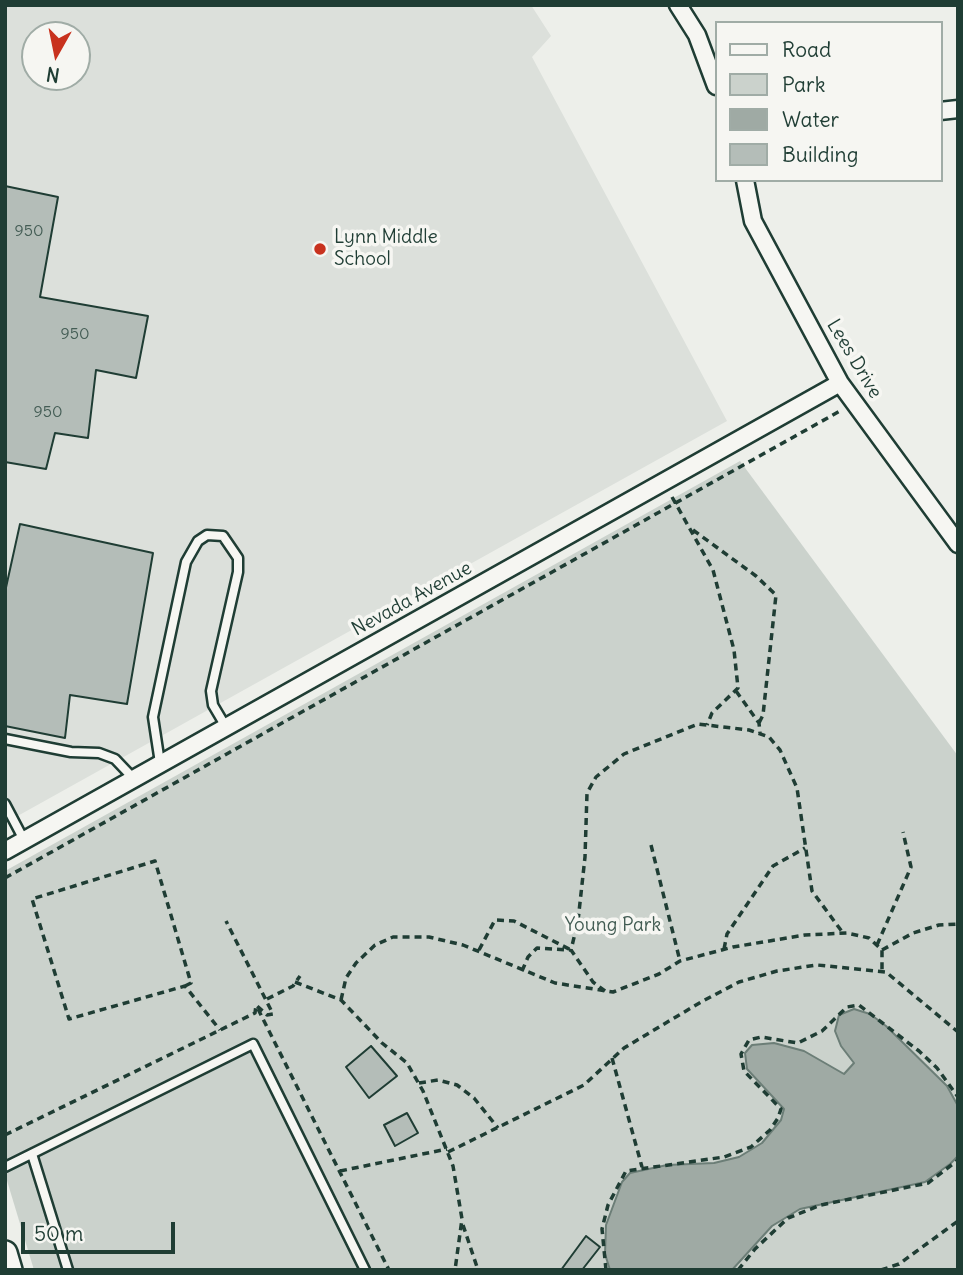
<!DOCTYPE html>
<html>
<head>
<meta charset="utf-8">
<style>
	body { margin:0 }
	#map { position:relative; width:963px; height:1275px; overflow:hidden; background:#edefea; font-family:Delius,sans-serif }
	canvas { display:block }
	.frame { position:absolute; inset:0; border:7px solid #1f3d34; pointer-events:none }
	.legend { position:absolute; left:715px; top:21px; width:228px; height:161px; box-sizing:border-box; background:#f6f6f2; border:2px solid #a0aca6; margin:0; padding:9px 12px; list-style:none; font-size:21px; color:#1f3d34 }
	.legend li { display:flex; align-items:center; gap:14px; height:35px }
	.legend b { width:35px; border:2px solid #a0aca6 }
	.north { position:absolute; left:21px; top:21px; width:70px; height:70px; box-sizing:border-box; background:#f6f6f2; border:2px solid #a0aca6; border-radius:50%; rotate:189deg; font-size:19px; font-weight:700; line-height:28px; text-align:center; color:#1f3d34 }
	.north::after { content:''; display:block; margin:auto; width:24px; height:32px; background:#c8321e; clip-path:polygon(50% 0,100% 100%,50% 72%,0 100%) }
	.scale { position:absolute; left:21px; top:1222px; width:154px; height:32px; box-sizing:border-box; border:4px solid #1f3d34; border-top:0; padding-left:9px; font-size:21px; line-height:24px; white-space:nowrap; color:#1f3d34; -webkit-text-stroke:5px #f6f6f2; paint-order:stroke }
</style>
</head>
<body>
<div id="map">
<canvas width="963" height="1275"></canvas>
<div class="frame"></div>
<ul class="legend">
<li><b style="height:9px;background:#f6f6f2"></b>Road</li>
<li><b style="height:19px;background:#cbd2cc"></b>Park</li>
<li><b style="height:19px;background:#9faaa4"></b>Water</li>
<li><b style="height:19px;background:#b4bdb8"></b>Building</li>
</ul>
<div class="north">N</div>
<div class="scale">50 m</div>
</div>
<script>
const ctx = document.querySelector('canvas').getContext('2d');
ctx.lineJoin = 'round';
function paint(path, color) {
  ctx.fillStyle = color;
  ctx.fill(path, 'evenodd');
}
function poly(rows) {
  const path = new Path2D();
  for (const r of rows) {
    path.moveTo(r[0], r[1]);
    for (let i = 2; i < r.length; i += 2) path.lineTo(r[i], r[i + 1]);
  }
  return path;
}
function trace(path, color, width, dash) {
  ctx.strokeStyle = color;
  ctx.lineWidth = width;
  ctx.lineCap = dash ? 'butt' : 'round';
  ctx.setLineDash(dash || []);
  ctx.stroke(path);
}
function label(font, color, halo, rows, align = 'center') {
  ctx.font = font + ' Delius,sans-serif';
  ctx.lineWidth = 7;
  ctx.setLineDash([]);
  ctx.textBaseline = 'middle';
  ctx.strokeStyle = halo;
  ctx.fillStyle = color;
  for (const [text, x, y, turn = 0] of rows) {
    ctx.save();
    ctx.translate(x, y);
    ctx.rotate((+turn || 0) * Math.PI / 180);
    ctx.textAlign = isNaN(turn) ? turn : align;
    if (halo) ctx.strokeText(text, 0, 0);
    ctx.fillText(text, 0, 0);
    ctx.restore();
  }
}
paint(poly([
	[5,5,531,5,551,36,532,57,727,421,5,823],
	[35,35,77,35,77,77,35,77]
]), '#dce0db');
paint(poly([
	[740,461,958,756,958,1270,34,1270,5,1174,5,871]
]), '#cbd2cc');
const water = poly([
	[854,1009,870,1014,886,1026,947,1086,958,1106,958,1156,950,1164,925,1182,800,1209,772,1226,732,1270,610,1270,605,1254,606,1225,622,1182,630,1173,667,1165,714,1163,739,1157,762,1143,781,1120,784,1109,747,1069,745,1053,752,1045,774,1043,804,1051,844,1074,854,1063,841,1046,835,1031,839,1015,854,1009]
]);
paint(water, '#9faaa4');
trace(water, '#6c7e77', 2);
const building = poly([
	[5,186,58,197,40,297,148,316,136,378,96,370,88,438,55,433,46,469,5,462,5,186],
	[20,524,153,553,127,704,70,695,65,738,5,726,5,592,20,524],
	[371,1046,397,1076,369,1098,346,1067,371,1046],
	[407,1113,418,1133,395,1146,384,1125,407,1113],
	[586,1236,600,1247,582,1270,561,1270,586,1236]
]);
paint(building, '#b4bdb8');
trace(building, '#1f3d34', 2);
const lane = poly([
	[5,739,71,752,99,753,115,759,134,779],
	[160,763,153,717,186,562,198,541,207,535,223,536,238,558,238,572,211,691,213,705,226,727],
	[5,804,24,840],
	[32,1154,68,1270],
	[5,1167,253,1044,365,1270]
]);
const street = poly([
	[678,5,697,35,716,86],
	[940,111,958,109],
	[745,180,753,221,840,383,958,544],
	[5,851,840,383]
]);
const secondary = poly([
	[5,1253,10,1270]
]);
trace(lane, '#1f3d34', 13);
trace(street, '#1f3d34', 21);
trace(secondary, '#1f3d34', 28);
trace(poly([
	[672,497,713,570,734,650,738,688,712,713,707,725],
	[693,530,756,576,776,595,763,715,759,723],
	[736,691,759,723,760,733],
	[651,845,680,961],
	[5,878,840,411],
	[877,945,911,867,903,832],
	[724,949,727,934,773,866,805,848],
	[479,950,495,920,514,921,571,950],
	[882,950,913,933,939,925,958,924],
	[522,971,528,957,537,948,570,950],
	[295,982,341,1000,382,1043,407,1063,423,1091,453,1166,462,1219,455,1270],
	[185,986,191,983,155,861,32,899,69,1019,185,986,220,1030],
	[605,991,593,982,571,950,578,921,585,857,587,793,596,777,624,754,698,724,749,730,769,737,780,750,797,788,812,891,843,933],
	[267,999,293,986,300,976],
	[341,1000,346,978,356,963,375,945,393,937,429,937,463,945,555,983,613,992,659,974,680,961,733,947,805,935,847,933,869,938,882,950,882,971],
	[258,1009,389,1270],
	[612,1058,642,1167],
	[419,1083,438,1080,457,1085,474,1098,498,1128],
	[5,1135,255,1013,256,1005,267,1015,273,1014,226,921],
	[448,1152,584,1085,624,1048,701,1002,739,982,777,971,817,965,886,972,958,1032],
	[340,1171,447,1149],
	[463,1225,478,1270],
	[606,1270,602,1229,608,1205,626,1171,724,1157,751,1147,770,1130,778,1118,781,1109,744,1071,741,1054,749,1040,761,1037,798,1043,822,1031,847,1007,859,1005,919,1051,937,1068,958,1097],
	[738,1270,755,1249,788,1218,821,1205,928,1183,958,1160],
	[881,1270,899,1264,958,1221]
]), '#1f3d34', 3.5, [7, 5]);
trace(lane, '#f6f6f2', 8);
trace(street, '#f6f6f2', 16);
trace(secondary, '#f6f6f2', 23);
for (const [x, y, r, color] of [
	[320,249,7,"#c8321e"]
]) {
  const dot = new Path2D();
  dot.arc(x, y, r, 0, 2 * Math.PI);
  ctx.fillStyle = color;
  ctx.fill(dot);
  trace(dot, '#f6f6f2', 2.5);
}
label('16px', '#445d55', null, [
	["950",29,231],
	["950",75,334],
	["950",48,412]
]);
label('19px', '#1f3d34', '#f6f6f2', [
	["Lynn Middle",334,238],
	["School",334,260]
], 'left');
label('19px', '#1f3d34', '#f6f6f2', [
	["Lees Drive",854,359,59],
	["Nevada Avenue",412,599,-29]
]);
label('19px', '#415b52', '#f6f6f2', [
	["Young Park",613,926]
]);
</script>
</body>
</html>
